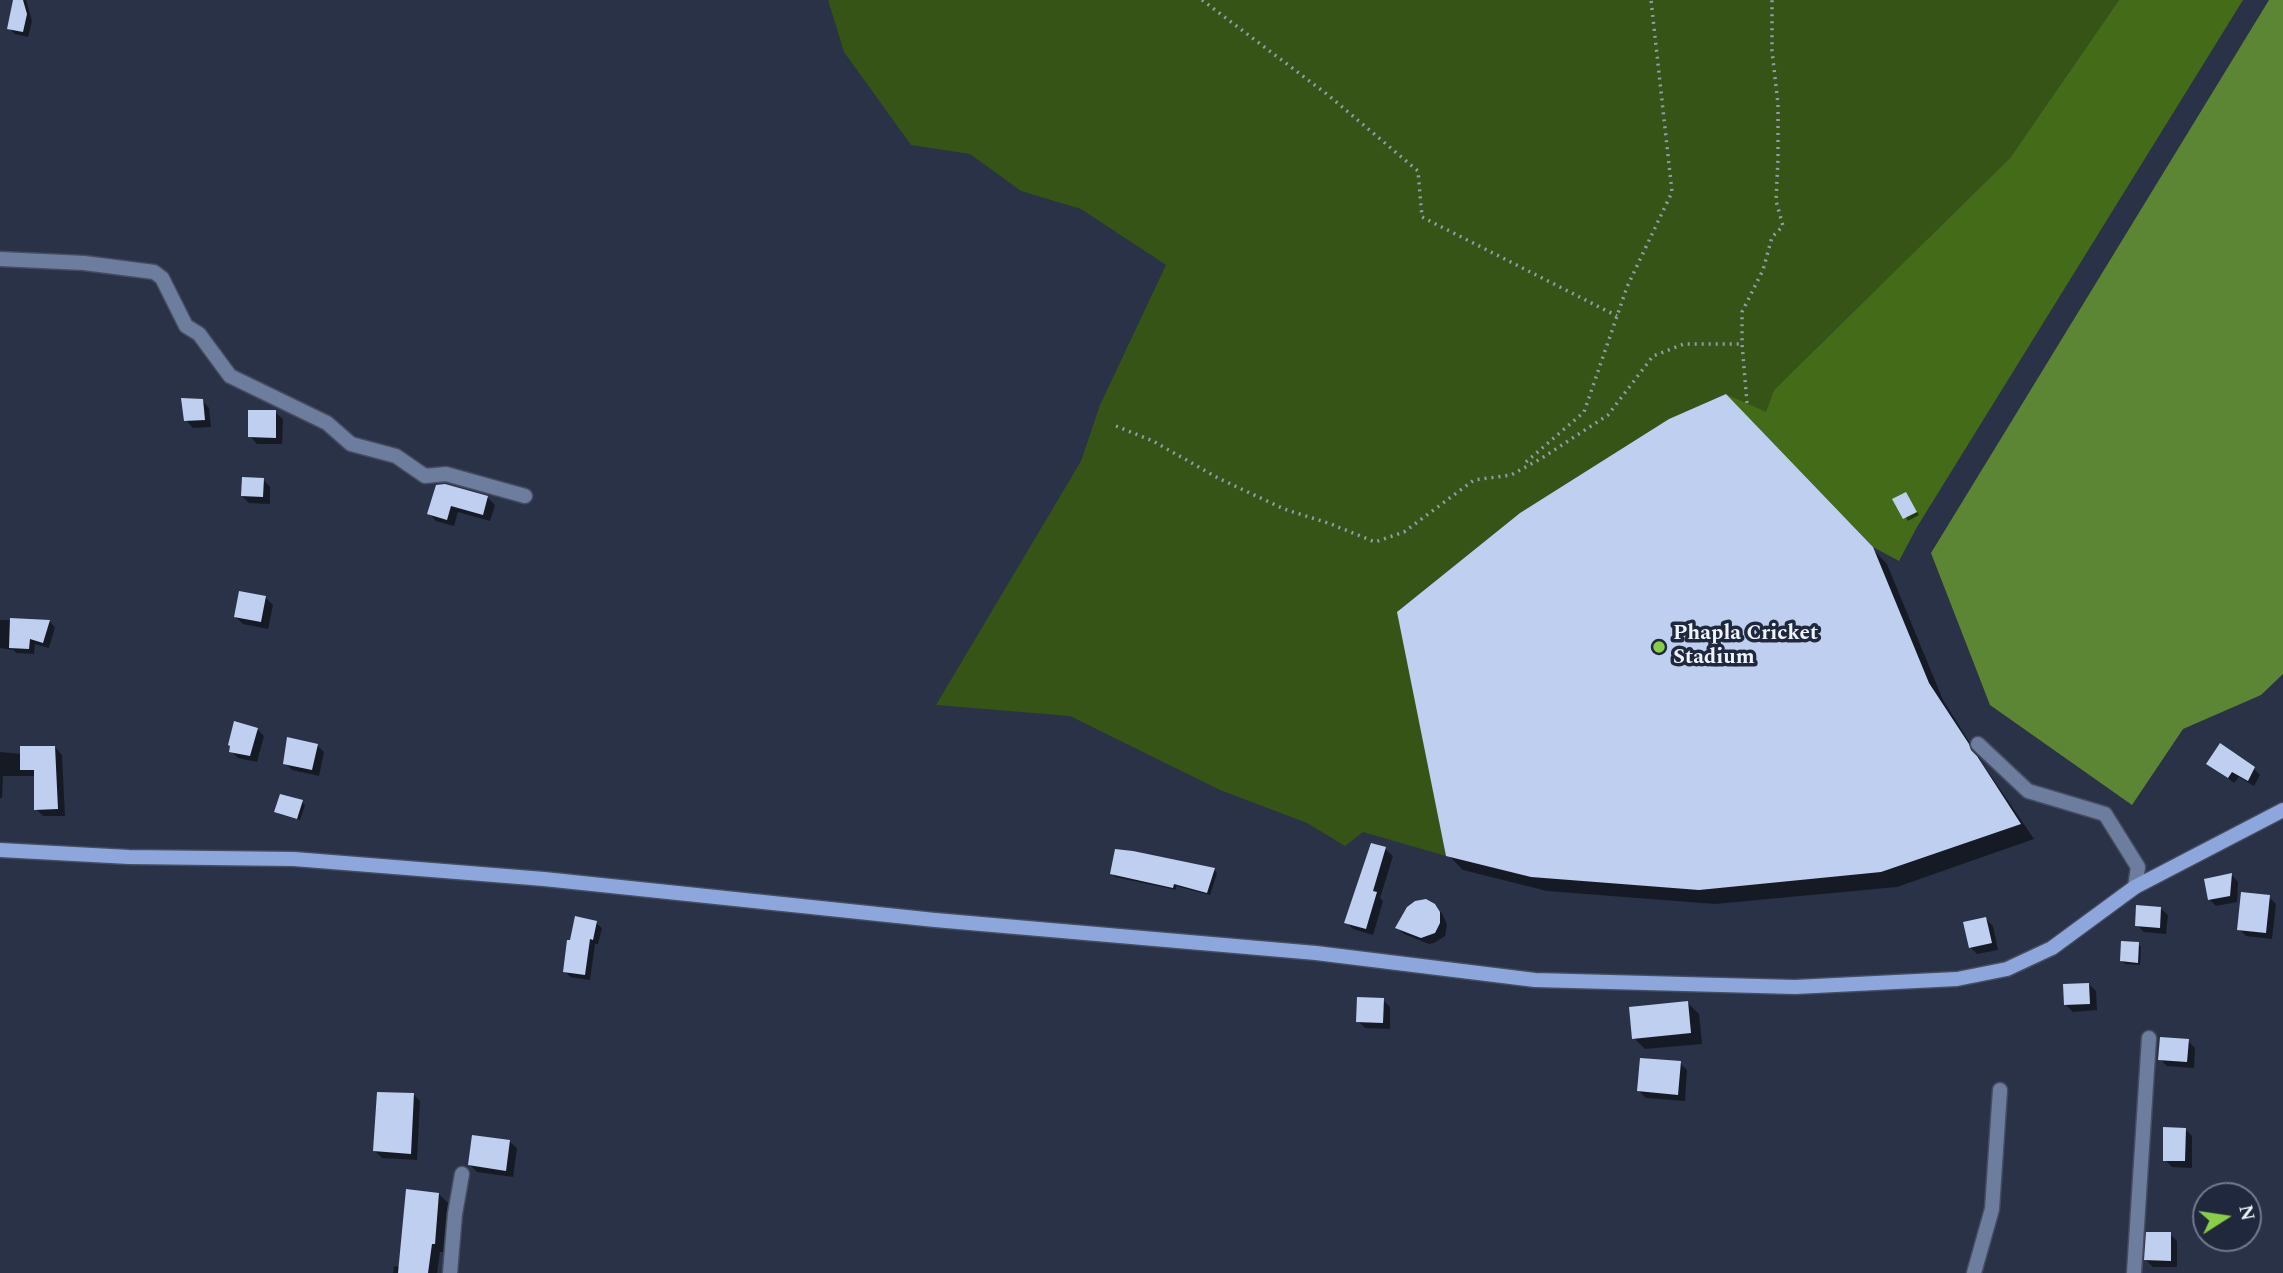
<!DOCTYPE html>
<html>
<head>
<meta charset="utf-8">
<style>
	body { margin:0 }
	#map { position:relative; width:2283px; height:1273px; overflow:hidden; background:#293246; font-family:Spectral,serif }
	canvas { display:block }
	.north { position:absolute; left:2192px; top:1182px; width:70px; height:70px; box-sizing:border-box; background:#1f283c; border:2px solid #727a8a; border-radius:50%; rotate:78deg; font-size:19px; font-weight:700; line-height:28px; text-align:center; color:#eff4ff }
	.north::after { content:''; display:block; margin:auto; width:24px; height:32px; background:#8ace47; clip-path:polygon(50% 0,100% 100%,50% 72%,0 100%) }
</style>
</head>
<body>
<div id="map">
<canvas width="2283" height="1273"></canvas>
<div class="north">N</div>
</div>
<script>
const ctx = document.querySelector('canvas').getContext('2d');
ctx.lineJoin = 'round';
function paint(path, color) {
  ctx.fillStyle = color;
  ctx.fill(path, 'evenodd');
}
function poly(rows) {
  const path = new Path2D();
  for (const r of rows) {
    path.moveTo(r[0], r[1]);
    for (let i = 2; i < r.length; i += 2) path.lineTo(r[i], r[i + 1]);
  }
  return path;
}
function trace(path, color, width, dash) {
  ctx.strokeStyle = color;
  ctx.lineWidth = width;
  ctx.lineCap = dash ? 'butt' : 'round';
  ctx.setLineDash(dash || []);
  ctx.stroke(path);
}
function label(font, color, halo, rows, align = 'center') {
  ctx.font = font + ' Spectral,serif';
  ctx.lineWidth = 7;
  ctx.setLineDash([]);
  ctx.textBaseline = 'middle';
  ctx.strokeStyle = halo;
  ctx.fillStyle = color;
  for (const [text, x, y, turn = 0] of rows) {
    ctx.save();
    ctx.translate(x, y);
    ctx.rotate((+turn || 0) * Math.PI / 180);
    ctx.textAlign = isNaN(turn) ? turn : align;
    if (halo) ctx.strokeText(text, 0, 0);
    ctx.fillText(text, 0, 0);
    ctx.restore();
  }
}
paint(poly([
	[828,0,2119,0,2010,158,1774,390,1766,413,1726,394,1669,419,1520,513,1398,611,1446,856,1363,832,1345,846,1307,823,1220,790,1070,716,936,705,1081,461,1100,405,1166,265,1081,209,1021,191,970,154,911,145,844,52]
]), '#355416');
paint(poly([
	[2119,0,2243,0,1917,527,1899,561,1873,547,1726,394,1766,412,1774,390,2010,158]
]), '#446c18');
paint(poly([
	[2269,0,2283,0,2283,674,2261,695,2183,729,2132,805,1990,705,1931,553]
]), '#5c8634');
paint(poly([
	[15,0,26,0,32,21,28,37,15,34,9,28],
	[202,400,209,408,211,427,193,428,186,420],
	[1741,411,1887,564,1943,700,1985,767,2034,839,1897,887,1715,904,1547,891,1463,870,1448,855],
	[275,412,283,419,282,444,257,444,250,436],
	[263,479,270,487,270,504,249,503,242,496],
	[437,486,488,498,495,505,490,521,458,512,454,526,436,521,429,513],
	[1906,494,1919,515,1908,521,1895,500],
	[266,598,273,605,268,629,243,624,236,617],
	[0,620,49,621,55,627,49,648,35,644,34,654,16,653,14,650,0,648],
	[257,729,264,736,257,762,238,758,231,751,232,747],
	[317,745,324,752,319,776,292,770,285,763],
	[55,747,62,755,65,816,43,816,36,809,35,776,3,776,2,798,0,798,0,752,21,754],
	[2209,763,2254,769,2260,775,2254,786,2239,777,2234,783],
	[302,802,305,805,300,820,279,814,276,811],
	[1385,849,1393,856,1380,898,1383,901,1373,935,1353,929,1346,922],
	[1214,870,1217,873,1210,895,1176,886,1176,890,1115,877,1112,874],
	[2232,875,2238,882,2237,902,2216,906,2209,899],
	[2269,897,2276,904,2272,939,2246,936,2239,929],
	[1434,906,1442,913,1447,925,1445,936,1434,943,1429,944,1404,934,1397,928],
	[2160,908,2168,915,2166,934,2144,932,2137,925],
	[1986,919,1993,926,1998,950,1977,954,1970,947],
	[596,923,602,928,598,944,595,944,590,980,570,977,565,971],
	[2138,944,2141,947,2140,965,2125,964,2122,961],
	[2089,984,2096,991,2097,1010,2073,1012,2066,1005],
	[1383,1000,1390,1007,1390,1029,1365,1028,1358,1021],
	[1688,1003,1699,1014,1702,1044,1645,1049,1634,1038],
	[2188,1041,2195,1048,2194,1068,2167,1066,2160,1059],
	[1680,1063,1687,1070,1685,1101,1646,1098,1639,1091],
	[413,1094,420,1101,417,1160,382,1158,375,1151],
	[2185,1129,2192,1136,2192,1168,2172,1167,2165,1160],
	[509,1141,517,1148,513,1177,477,1172,470,1165],
	[439,1194,448,1203,443,1252,440,1252,437,1273,393,1273,394,1266,401,1267],
	[2170,1234,2177,1241,2177,1267,2153,1267,2146,1260]
]), '#0007');
paint(poly([
	[13,0,23,0,27,14,23,32,7,29],
	[1726,394,1873,547,1929,683,1969,744,1971,750,1977,756,2021,824,1881,872,1699,890,1531,877,1446,856,1397,612,1520,513,1669,419],
	[181,398,203,399,205,420,184,421],
	[248,410,276,410,276,438,248,437],
	[242,477,264,478,263,497,241,496],
	[445,484,488,496,483,515,451,506,447,520,427,514,436,485],
	[1906,492,1917,512,1903,519,1892,499],
	[239,591,266,596,261,622,234,617],
	[10,618,50,620,43,643,30,639,29,649,9,648],
	[234,721,258,728,250,756,229,752,230,746,228,745],
	[287,737,318,744,312,770,283,764],
	[2220,743,2255,767,2248,781,2232,772,2228,778,2206,764],
	[20,746,55,746,58,809,34,810,34,770,20,770],
	[280,794,303,800,297,819,274,812],
	[1371,843,1386,847,1373,891,1377,892,1366,929,1344,923],
	[1115,849,1133,851,1215,868,1207,893,1174,884,1173,888,1110,874],
	[2232,873,2230,896,2208,900,2204,879],
	[2241,892,2270,895,2266,933,2237,930],
	[1426,899,1435,904,1440,912,1440,923,1435,933,1421,938,1395,928,1407,907,1415,901],
	[2136,905,2161,907,2160,928,2135,926],
	[575,916,597,921,593,940,590,939,585,975,563,972,567,940,570,940],
	[1986,917,1992,943,1969,948,1963,922],
	[2121,941,2139,942,2138,963,2120,961],
	[2089,983,2090,1004,2064,1005,2063,984],
	[1357,997,1384,998,1383,1023,1356,1022],
	[1688,1001,1691,1033,1632,1039,1629,1007],
	[2160,1037,2189,1039,2187,1062,2158,1060],
	[1640,1058,1681,1061,1678,1095,1637,1091],
	[377,1092,414,1093,411,1154,373,1151],
	[2163,1127,2186,1128,2185,1161,2163,1161],
	[472,1135,510,1140,506,1171,468,1165],
	[406,1189,439,1193,435,1244,432,1244,428,1273,398,1273],
	[2146,1232,2171,1232,2171,1261,2144,1260]
]), '#bfcfef');
const minor = poly([
	[0,259,84,263,154,272,162,278,186,326,199,334,230,376,327,423,351,444,396,456,425,476,446,474,525,496],
	[1978,744,2028,791,2105,814,2138,867,2135,887],
	[450,1273,455,1214,462,1174],
	[1974,1273,1992,1209,2000,1090],
	[2134,1273,2149,1038]
]);
const secondary = poly([
	[0,850,129,857,294,859,544,879,935,920,1316,953,1535,980,1795,987,1957,979,2007,969,2052,948,2135,887,2283,810]
]);
trace(minor, '#454d60', 17);
trace(secondary, '#454d60', 17);
trace(poly([
	[1202,0,1328,95,1418,171,1422,217,1617,316],
	[1747,403,1742,344,1742,312,1763,270,1772,237,1783,226,1776,201,1778,159,1778,104,1772,51,1772,0],
	[1116,426,1153,441,1218,478,1284,509,1331,524,1375,542,1404,532,1474,480,1511,475,1542,458,1608,415,1653,356,1684,344,1742,344],
	[1526,462,1584,412,1627,287,1672,192,1651,0]
]), '#949baa', 3.5, [2, 5]);
trace(minor, '#6d7d9e', 14);
trace(secondary, '#8da6db', 14);
for (const [x, y, r, color] of [
	[1659,647,7,"#8ace47"]
]) {
  const dot = new Path2D();
  dot.arc(x, y, r, 0, 2 * Math.PI);
  ctx.fillStyle = color;
  ctx.fill(dot);
  trace(dot, '#1f283c', 2.5);
}
label('bold 21px', '#eff4ff', '#1f283c', [
	["Phapla Cricket",1673,635],
	["Stadium",1673,659]
], 'left');
</script>
</body>
</html>
